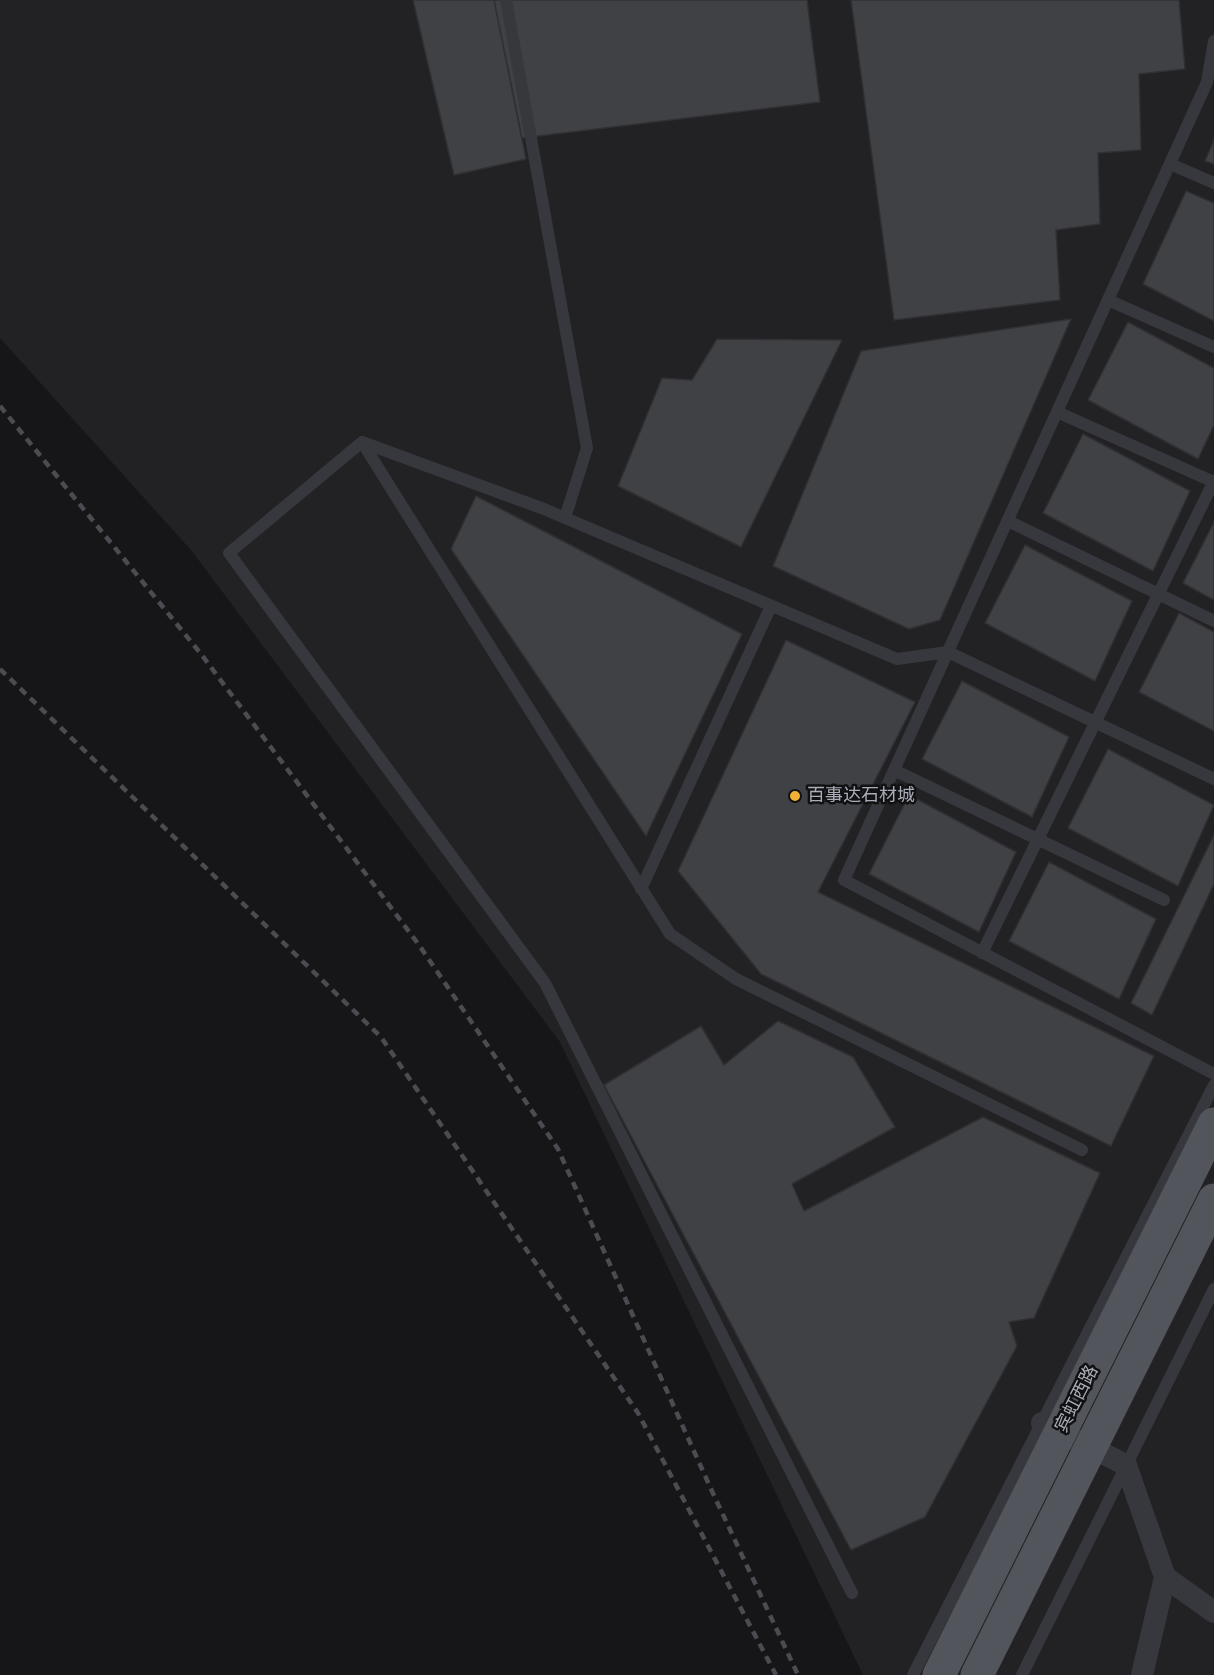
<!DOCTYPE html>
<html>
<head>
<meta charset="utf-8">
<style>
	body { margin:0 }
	canvas { display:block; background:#161618 }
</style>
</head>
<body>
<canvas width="1214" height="1675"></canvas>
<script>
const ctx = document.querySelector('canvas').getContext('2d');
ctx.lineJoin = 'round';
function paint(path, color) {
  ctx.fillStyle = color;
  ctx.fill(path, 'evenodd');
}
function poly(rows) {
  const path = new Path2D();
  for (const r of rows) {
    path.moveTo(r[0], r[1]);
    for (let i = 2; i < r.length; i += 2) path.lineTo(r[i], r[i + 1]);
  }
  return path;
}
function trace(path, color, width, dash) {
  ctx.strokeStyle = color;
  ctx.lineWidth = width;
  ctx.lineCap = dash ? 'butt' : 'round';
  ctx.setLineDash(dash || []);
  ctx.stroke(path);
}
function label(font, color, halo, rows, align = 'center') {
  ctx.font = font + ' Rubik,"Noto Sans SC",sans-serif';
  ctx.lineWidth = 5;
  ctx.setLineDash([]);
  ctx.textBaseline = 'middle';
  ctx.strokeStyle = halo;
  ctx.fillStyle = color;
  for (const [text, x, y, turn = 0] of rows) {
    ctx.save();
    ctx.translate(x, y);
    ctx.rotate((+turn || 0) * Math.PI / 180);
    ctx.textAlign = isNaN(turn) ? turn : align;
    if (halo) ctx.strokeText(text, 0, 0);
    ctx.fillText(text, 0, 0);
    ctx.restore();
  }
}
paint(poly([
	[0,0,1214,0,1214,1675,863,1675,560,1042,191,550,0,338]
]), '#222225');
const building = poly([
	[413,0,494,0,526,159,454,175,413,0],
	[494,0,807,0,820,102,522,138,494,0],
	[851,0,1179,0,1185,69,1139,74,1141,150,1098,153,1100,224,1056,230,1060,300,894,320,851,0],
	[1214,140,1214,164,1205,161,1214,140],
	[1186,191,1214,203,1214,321,1143,284,1186,191],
	[1071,319,940,620,909,629,773,566,861,351,1071,319],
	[1128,322,1214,368,1214,425,1198,459,1088,400,1128,322],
	[717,339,842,340,741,547,618,486,662,378,692,380,717,339],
	[1083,434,1190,491,1153,571,1043,513,1083,434],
	[476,496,742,634,646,836,451,549,476,496],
	[1214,522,1214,600,1183,583,1214,522],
	[1025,545,1132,601,1095,681,985,623,1025,545],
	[1179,613,1214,632,1214,731,1139,692,1179,613],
	[786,640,915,702,818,892,1154,1056,1111,1146,761,974,678,871,786,640],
	[962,681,1069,737,1032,817,922,759,962,681],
	[1108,749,1214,805,1178,886,1068,828,1108,749],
	[909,795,1016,852,979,932,869,874,909,795],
	[1214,835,1214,884,1152,1015,1131,1003,1214,835],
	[1049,862,1156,919,1119,999,1009,941,1049,862],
	[778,1021,853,1057,895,1127,792,1184,804,1211,983,1117,1100,1173,1034,1318,1009,1322,1017,1346,925,1517,851,1550,604,1085,701,1026,724,1065,778,1021]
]);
paint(building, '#404145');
trace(building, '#303034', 1.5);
trace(poly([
	[506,0,587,448,565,518],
	[1214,41,1207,82,844,880,1214,1074],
	[1170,164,1214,183],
	[1108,300,1214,347],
	[1057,412,1214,482],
	[362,442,670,934,736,979,1082,1150],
	[1008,521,1214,621],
	[894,770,1164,900],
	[641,889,771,606],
	[982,953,1214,481],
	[852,1593,545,983,229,553,362,442,544,509,897,659,948,652,1214,779],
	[913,1675,1214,1085],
	[1022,1675,1214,1289]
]), '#37383d', 12);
trace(poly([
	[1042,1423,1126,1465,1165,1577,1214,1612],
	[1142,1675,1165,1577]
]), '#37383d', 22);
trace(poly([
	[0,406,201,654,419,945,558,1149,711,1489,798,1675],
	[0,669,381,1037,638,1413,776,1675]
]), '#4a4c52', 4.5, [8, 6]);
trace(poly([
	[939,1675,1214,1124],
	[977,1675,1214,1200]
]), '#53555c', 33);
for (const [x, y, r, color] of [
	[795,796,6,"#f2b134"]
]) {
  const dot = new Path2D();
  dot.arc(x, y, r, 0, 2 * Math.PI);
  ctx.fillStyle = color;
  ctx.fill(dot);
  trace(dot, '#111113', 2);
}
label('18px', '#a8adb8', '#111113', [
	["百事达石材城",807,796]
], 'left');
label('18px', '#a8adb8', '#111113', [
	["宾虹西路",1077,1399,-63]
]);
</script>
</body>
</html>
